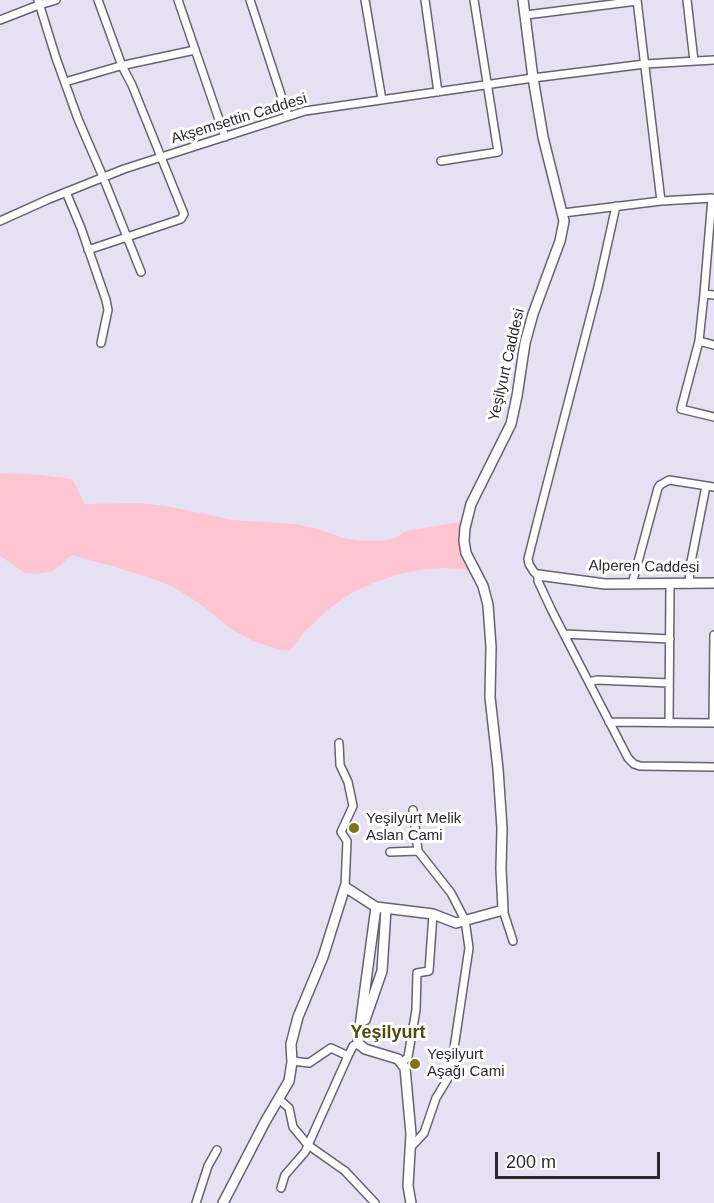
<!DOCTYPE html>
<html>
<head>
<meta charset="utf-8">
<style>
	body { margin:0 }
	#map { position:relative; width:714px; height:1203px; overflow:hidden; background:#e6e1f2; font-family:Arial,sans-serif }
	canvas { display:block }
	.scale { position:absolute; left:495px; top:1152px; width:165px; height:27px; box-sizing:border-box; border:3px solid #2b292f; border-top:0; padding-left:8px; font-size:18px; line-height:21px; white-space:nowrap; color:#2b292f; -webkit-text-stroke:4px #fff; paint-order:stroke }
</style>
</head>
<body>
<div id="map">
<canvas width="714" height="1203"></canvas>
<div class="scale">200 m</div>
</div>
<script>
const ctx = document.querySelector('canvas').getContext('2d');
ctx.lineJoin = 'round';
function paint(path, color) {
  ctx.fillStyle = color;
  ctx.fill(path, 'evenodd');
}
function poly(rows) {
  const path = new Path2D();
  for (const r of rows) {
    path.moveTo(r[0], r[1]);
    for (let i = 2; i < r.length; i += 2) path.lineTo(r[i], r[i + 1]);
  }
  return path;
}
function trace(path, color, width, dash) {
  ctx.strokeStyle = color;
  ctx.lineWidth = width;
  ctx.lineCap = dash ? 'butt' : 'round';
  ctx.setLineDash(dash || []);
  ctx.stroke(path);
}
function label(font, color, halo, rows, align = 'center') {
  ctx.font = font + ' Arial,sans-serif';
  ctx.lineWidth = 6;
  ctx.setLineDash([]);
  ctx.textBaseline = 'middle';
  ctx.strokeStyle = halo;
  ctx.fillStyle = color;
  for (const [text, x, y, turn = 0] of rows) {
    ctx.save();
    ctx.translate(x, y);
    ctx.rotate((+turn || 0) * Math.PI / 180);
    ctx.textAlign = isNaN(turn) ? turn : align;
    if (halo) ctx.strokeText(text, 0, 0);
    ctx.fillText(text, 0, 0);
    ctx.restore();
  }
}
paint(poly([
	[0,473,40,475,72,479,79,491,84,504,140,503,167,506,233,520,294,524,315,528,344,538,363,541,382,541,395,538,406,531,460,522,459,532,460,545,463,558,469,570,444,568,420,570,396,575,373,583,350,594,330,608,304,632,290,651,280,650,253,641,234,631,200,604,173,587,153,579,112,566,71,555,59,567,52,571,36,574,25,573,0,556]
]), '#fec5d1');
const street = poly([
	[38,0,56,58,78,119,103,177,141,272],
	[178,0,225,137],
	[250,0,288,116],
	[365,0,382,100],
	[425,0,438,92],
	[637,0,661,201,712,198,704,294,714,295],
	[687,0,694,61],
	[526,15,637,1],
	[0,20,36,6,56,0],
	[65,82,120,66,195,50],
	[441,161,498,152,474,0],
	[66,192,81,228,106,300,108,310,101,343],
	[616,206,598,287,537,523,528,559,529,564,534,572,538,575,538,581,552,611,628,758,634,764,640,766,714,767],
	[563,213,661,201],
	[0,221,49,199,124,169,305,111,533,78,645,64,714,60],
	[88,250,181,219,184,214,132,85,122,66,98,0],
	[704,294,699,341,714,345],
	[699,341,681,409,714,417],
	[632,584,658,488,660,485,669,480,714,487],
	[690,584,689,572,706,486],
	[564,634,670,639],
	[589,682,597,680,669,683],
	[609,722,714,723],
	[669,723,670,584],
	[713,723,714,635],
	[339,743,340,765,348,782,353,806,341,832,347,841,345,887],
	[390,852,418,851],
	[503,910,513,941],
	[292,1061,309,1063,331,1048,348,1056],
	[402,1063,408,1057,416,1010,417,973,429,971,433,914],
	[279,1099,289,1108,293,1127,308,1145,345,1171,375,1203],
	[410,1148,424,1133,436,1098,450,1075,469,948,465,920,451,893,418,851,413,810],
	[281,1188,285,1175,305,1152,348,1056,353,1046,359,1043],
	[196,1203,208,1166,217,1150]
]);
const secondary = poly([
	[538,575,605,584,714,583],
	[365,1020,382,971,386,909],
	[223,1203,265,1122,289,1081,292,1062,291,1044,298,1017,323,957,345,887,376,907],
	[411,1203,408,1186,411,1134,405,1068,398,1059,365,1049,360,1045,358,1041,376,907,433,914,456,923,503,910,501,869,502,828,498,769,490,697,491,647,488,605,483,586,466,553,464,541,465,528,471,504,511,424,517,396,525,343,533,314,560,241,564,221,543,137,533,78,523,0]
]);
trace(street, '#676271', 10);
trace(secondary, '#676271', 12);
trace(street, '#fff', 7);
trace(secondary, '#fff', 9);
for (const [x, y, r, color] of [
	[354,828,6,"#807315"],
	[415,1064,6,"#807315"]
]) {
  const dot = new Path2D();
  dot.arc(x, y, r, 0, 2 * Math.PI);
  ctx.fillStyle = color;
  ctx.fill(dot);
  trace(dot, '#fff', 2);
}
label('15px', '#2b292f', '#fff', [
	["Akşemsettin Caddesi",239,119,-17],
	["Yeşilyurt Caddesi",507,365,-77],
	["Alperen Caddesi",644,567,1]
]);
label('15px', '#2b292f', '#fff', [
	["Yeşilyurt Melik",366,819],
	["Aslan Cami",366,836],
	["Yeşilyurt",427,1055],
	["Aşağı Cami",427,1072]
], 'left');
label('bold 18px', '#544b0b', '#fff', [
	["Yeşilyurt",388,1033]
]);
</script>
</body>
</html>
